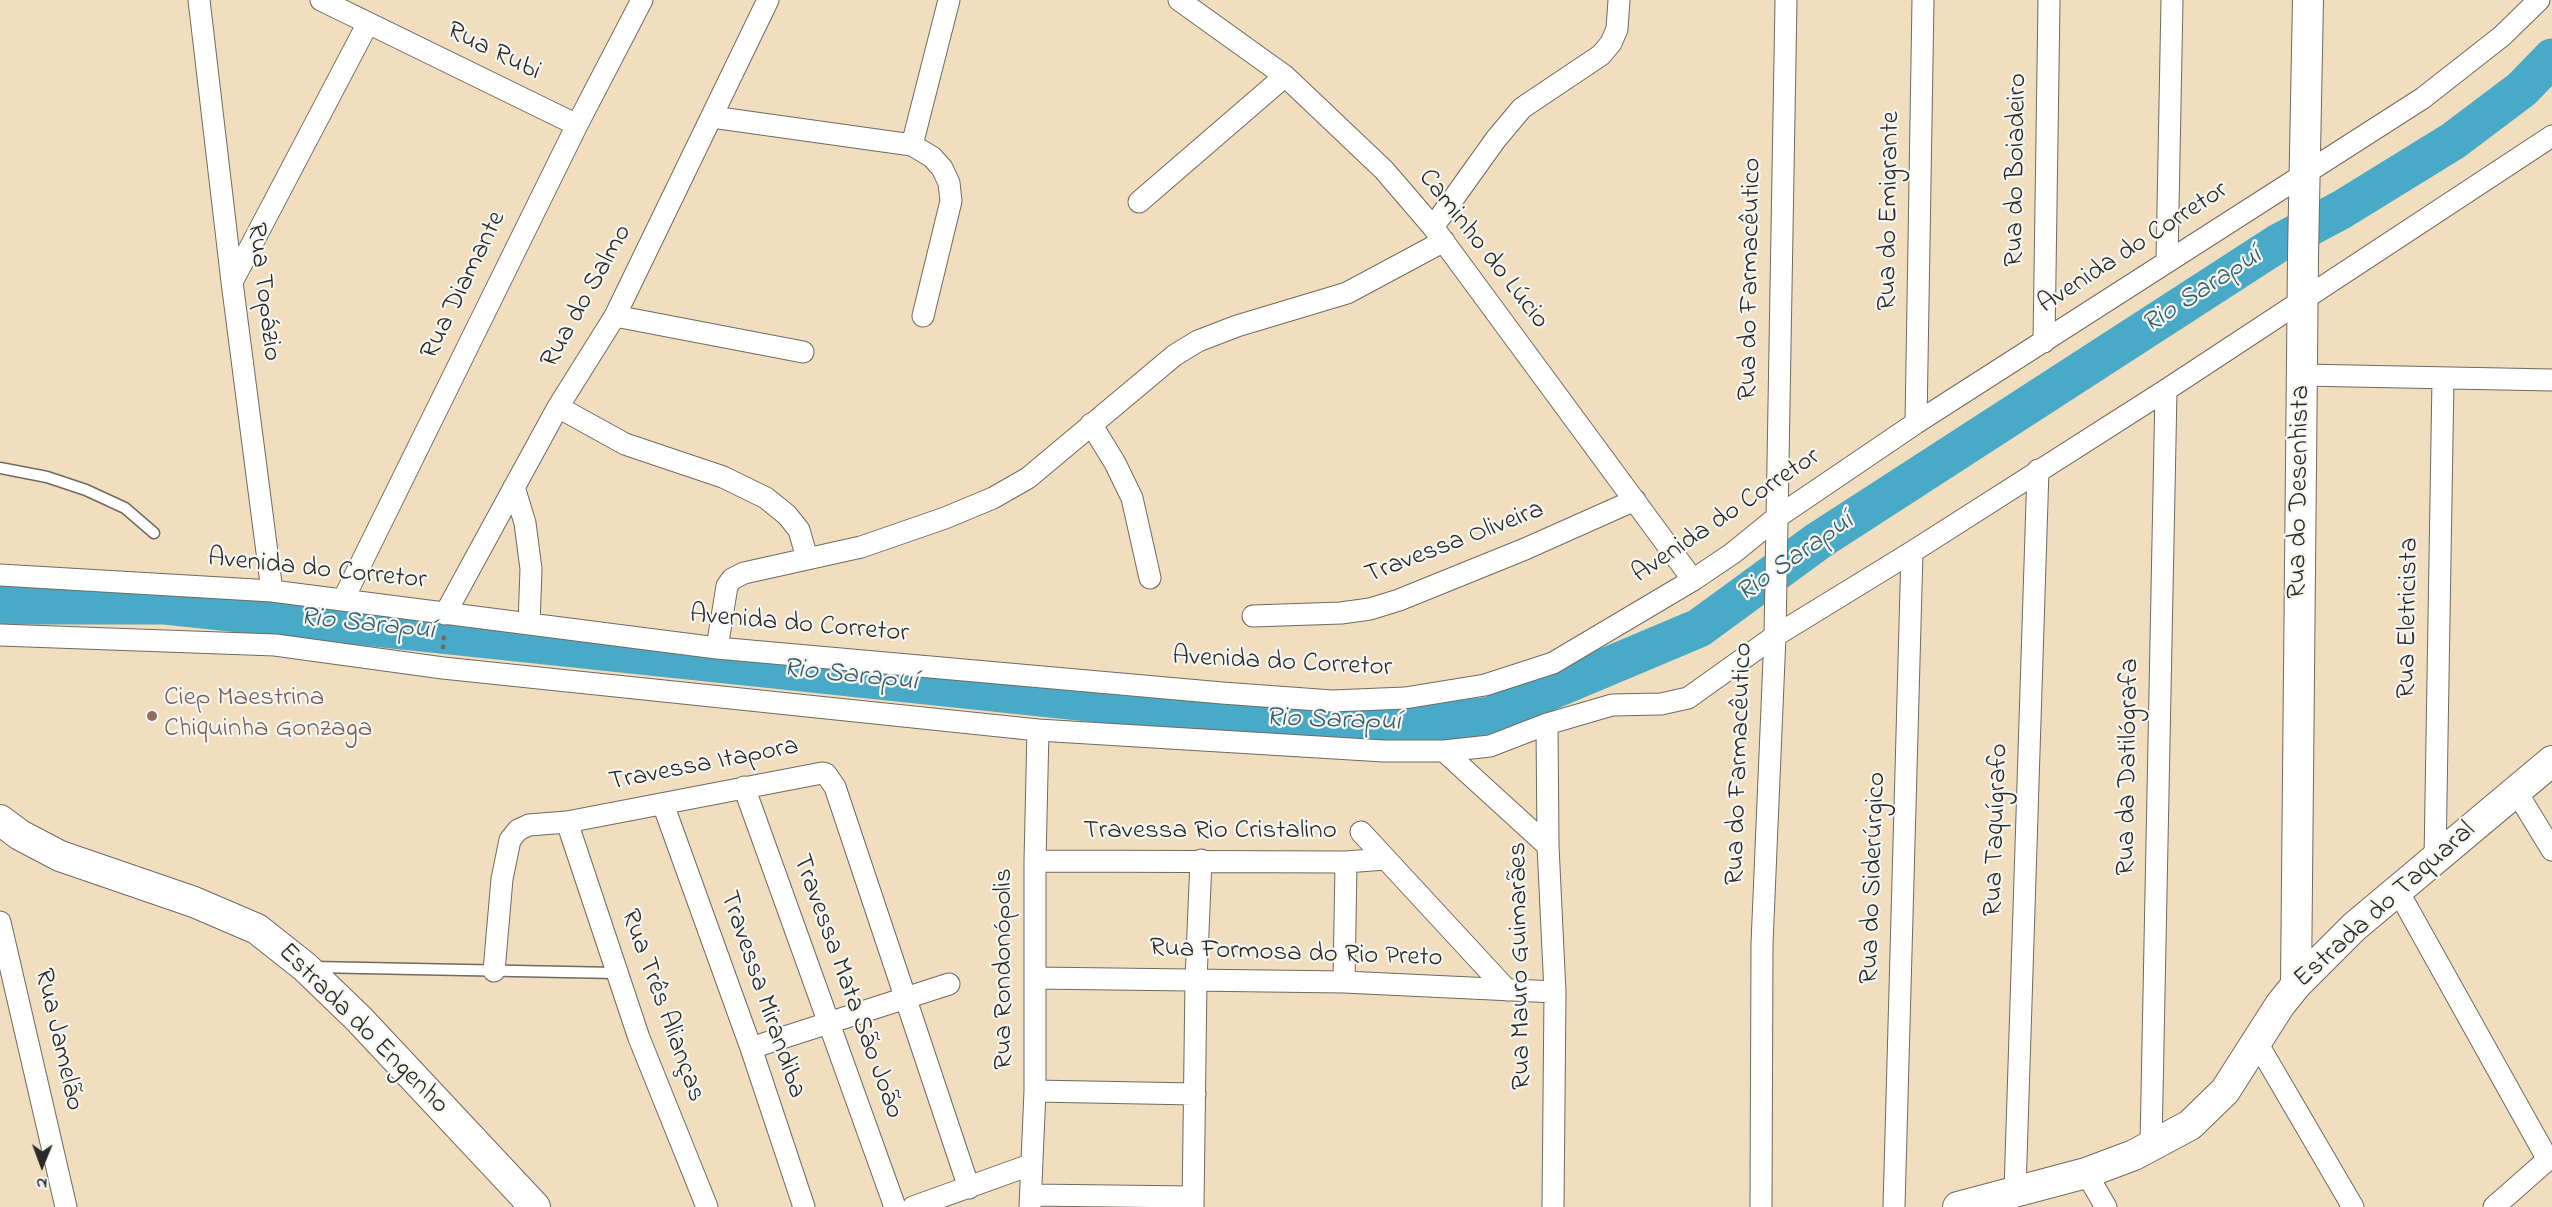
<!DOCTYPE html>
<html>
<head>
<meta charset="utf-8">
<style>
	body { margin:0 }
	#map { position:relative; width:2552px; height:1207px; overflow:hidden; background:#f1debf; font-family:"Indie Flower",sans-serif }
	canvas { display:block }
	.north { position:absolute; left:12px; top:1135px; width:60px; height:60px; -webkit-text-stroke:4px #f6f6f2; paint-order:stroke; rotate:181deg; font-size:16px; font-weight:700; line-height:24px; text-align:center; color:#2b2b2b }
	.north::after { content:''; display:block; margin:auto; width:21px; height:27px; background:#2b2b2b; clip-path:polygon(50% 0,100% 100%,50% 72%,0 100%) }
</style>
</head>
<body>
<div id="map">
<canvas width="2552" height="1207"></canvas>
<div class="north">N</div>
</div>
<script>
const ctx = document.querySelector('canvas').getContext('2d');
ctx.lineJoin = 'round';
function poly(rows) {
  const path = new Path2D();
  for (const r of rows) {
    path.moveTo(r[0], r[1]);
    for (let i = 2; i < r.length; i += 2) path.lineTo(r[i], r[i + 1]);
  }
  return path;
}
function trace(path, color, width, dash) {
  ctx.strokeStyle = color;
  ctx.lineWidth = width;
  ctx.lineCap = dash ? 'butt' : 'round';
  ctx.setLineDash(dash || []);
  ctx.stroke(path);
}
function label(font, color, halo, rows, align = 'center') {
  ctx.font = font + ' "Indie Flower",sans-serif';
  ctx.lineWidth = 4.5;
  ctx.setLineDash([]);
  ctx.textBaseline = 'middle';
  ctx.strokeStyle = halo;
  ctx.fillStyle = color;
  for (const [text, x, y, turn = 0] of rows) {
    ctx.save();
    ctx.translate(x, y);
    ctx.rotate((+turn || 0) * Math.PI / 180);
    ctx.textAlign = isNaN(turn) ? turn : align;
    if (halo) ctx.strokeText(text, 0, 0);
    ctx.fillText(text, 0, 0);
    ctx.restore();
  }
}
trace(poly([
	[0,605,165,605,1251,719,1383,729,1490,716,1699,628,1818,541,2277,244,2341,210,2453,141,2522,89,2552,58]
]), '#49aac8', 39);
const lane = poly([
	[0,468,47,477,86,490,125,508,154,533],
	[313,967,616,973]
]);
const street = poly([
	[199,0,232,282,272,591],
	[321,0,577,125],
	[1179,0,1285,76,1384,170,1433,227,1693,580],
	[712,117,912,145,932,157,942,168,949,183,951,201,923,316],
	[912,145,949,0],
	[1139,202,1285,76],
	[1433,227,1496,139,1522,108,1601,55,1611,43,1617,29,1619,0],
	[2167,261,2172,0],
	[232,282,367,25],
	[615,316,803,352],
	[2044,342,2049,0],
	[2302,375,2552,380],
	[558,407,625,444,723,477,766,498,787,515,799,530,807,558],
	[1916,423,1923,0],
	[1091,424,1115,463,1132,498,1150,578],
	[514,487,525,523,531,569,529,624],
	[0,575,272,591,717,648,1222,693,1332,701,1405,698,1485,685,1553,663,1693,580,1733,553,1776,518,1916,423,2423,98,2502,36,2539,0],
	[343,600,577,125,642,0],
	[445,614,558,407,615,316,768,0],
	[1253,616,1341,613,1370,609,1399,600,1525,549,1635,500],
	[0,635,275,645,443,668,1038,730,1384,751,1444,751,1490,746,1547,724,1612,705,1661,704,1688,698,1775,636,1912,552,2166,390,2552,136],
	[717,648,727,586,732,579,744,573,861,547,945,518,993,498,1028,478,1175,355,1198,341,1237,326,1347,293,1444,241],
	[1547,724,1548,846,1555,992,1553,1207],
	[1444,751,1548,846],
	[744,787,895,1207],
	[2516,791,2552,850],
	[663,804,751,1048,804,1207],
	[567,822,639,1038,707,1207],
	[1361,832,1507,990],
	[2435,859,2443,378],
	[1035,861,1346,862,1385,859],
	[2398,891,2548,1160],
	[0,922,66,1207],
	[494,971,502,879,510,840,518,830,529,825,567,822,822,773,826,774,835,787,969,1188],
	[1035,978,1344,982,1555,992],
	[1344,982,1346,862],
	[2256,1041,2353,1207],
	[751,1048,949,984],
	[1035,1091,1195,1094],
	[2151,1145,2166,390],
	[2086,1173,2106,1207],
	[2015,1191,2038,470],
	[1031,1195,1193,1197],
	[913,1207,1030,1165],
	[1030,1207,1035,1091,1035,861,1038,730],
	[1193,1207,1196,980,1201,860],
	[1761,1207,1762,944,1775,636,1786,0],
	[1894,1207,1912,552],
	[2494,1207,2552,1156]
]);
const secondary = poly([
	[0,820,20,835,60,856,194,902,257,929,305,967,359,1019,535,1207],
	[2296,985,2303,256,2308,0],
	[1958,1207,2086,1173,2134,1155,2190,1125,2225,1091,2280,1005,2296,985,2354,927,2552,761]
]);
trace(lane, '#706a5f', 13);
trace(street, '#706a5f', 23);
trace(secondary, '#706a5f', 32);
trace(poly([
	[443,649,444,633]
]), '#706a5f', 4, [4.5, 4.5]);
trace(lane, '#fff', 10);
trace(street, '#fff', 21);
trace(secondary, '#fff', 30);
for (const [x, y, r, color] of [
	[152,716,6,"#8d6e63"]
]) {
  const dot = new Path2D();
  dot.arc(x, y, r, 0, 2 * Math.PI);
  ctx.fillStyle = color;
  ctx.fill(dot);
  trace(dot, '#f6f6f2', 2);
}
label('27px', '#2b2b2b', '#f6f6f2', [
	["Rua Rubi",493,53,26],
	["Rua do Boiadeiro",2018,170,-89],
	["Rua do Emigrante",1891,211,-89],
	["Avenida do Corretor",2134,249,-33],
	["Caminho do Lúcio",1482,250,52],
	["Rua do Farmacêutico",1752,279,-89],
	["Rua Diamante",465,286,-64],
	["Rua Topázio",262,292,83],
	["Rua do Salmo",588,297,-61],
	["Rua do Desenhista",2301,492,-89],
	["Avenida do Corretor",1727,517,-34],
	["Travessa Oliveira",1455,544,-21],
	["Avenida do Corretor",317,571,6],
	["Rua Eletricista",2410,618,-89],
	["Avenida do Corretor",799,626,5],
	["Avenida do Corretor",1282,664,3],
	["Rua do Farmacêutico",1741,764,-88],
	["Travessa Itapora",704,766,-11],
	["Rua da Datilógrafa",2130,767,-89],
	["Rua Taquígrafo",1998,830,-88],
	["Travessa Rio Cristalino",1210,833],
	["Rua do Siderúrgico",1875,878,-88],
	["Estrada do Taquaral",2386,906,-42],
	["Rua Formosa do Rio Preto",1296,955,2],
	["Rua Mauro Guimarães",1522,966,-91],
	["Rua Rondonópolis",1006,969,-90],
	["Travessa Mata São João",846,987,70],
	["Travessa Mirandiba",761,995,71],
	["Rua Três Alianças",661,1006,70],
	["Estrada do Engenho",362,1030,45],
	["Rua Jamelão",57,1040,77]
]);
label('27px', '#785e54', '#f6f6f2', [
	["Ciep Maestrina",164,700],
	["Chiquinha Gonzaga",164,731]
], 'left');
label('italic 28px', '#375e6a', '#f6f6f2', [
	["Rio Sarapuí",2203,292,-33],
	["Rio Sarapuí",1796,559,-35],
	["Rio Sarapuí",367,626,6],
	["Rio Sarapuí",850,677,6],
	["Rio Sarapuí",1333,722,2]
]);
</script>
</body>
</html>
